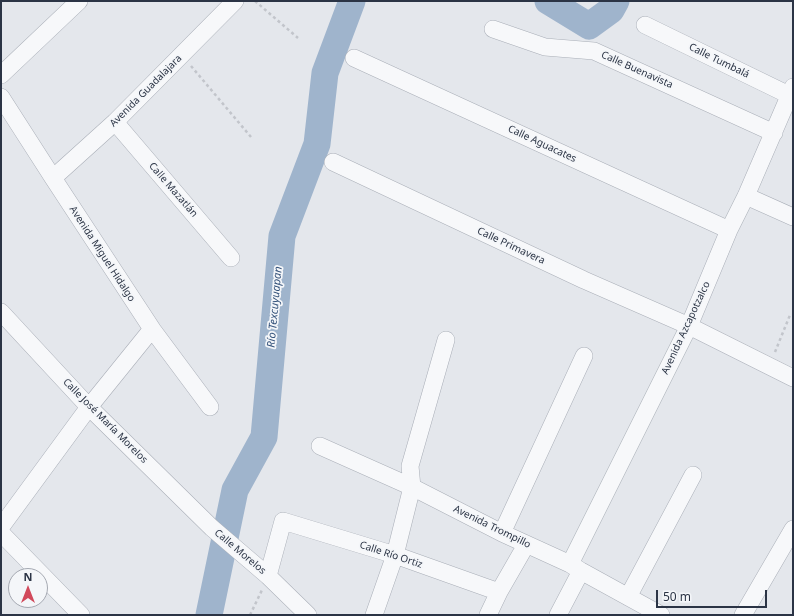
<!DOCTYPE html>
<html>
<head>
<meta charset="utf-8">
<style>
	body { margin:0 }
	#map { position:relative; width:794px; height:616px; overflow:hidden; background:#e4e7ec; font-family:"Noto Sans",sans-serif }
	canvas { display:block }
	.frame { position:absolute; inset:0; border:2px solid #2b3445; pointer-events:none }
	.north { position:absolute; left:8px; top:568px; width:40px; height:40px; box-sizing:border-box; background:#f4f6f9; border:1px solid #a4a8b1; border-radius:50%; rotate:0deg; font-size:11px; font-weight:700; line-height:16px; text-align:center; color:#2b3445 }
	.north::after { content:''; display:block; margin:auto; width:14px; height:18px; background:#d1495b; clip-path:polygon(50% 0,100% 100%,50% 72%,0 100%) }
	.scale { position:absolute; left:656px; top:590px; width:111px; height:18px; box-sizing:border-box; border:2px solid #2b3445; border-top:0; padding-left:5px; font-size:12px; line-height:14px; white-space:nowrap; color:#2b3445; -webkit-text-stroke:3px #f4f6f9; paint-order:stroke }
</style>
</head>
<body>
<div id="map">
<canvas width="794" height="616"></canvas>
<div class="frame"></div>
<div class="north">N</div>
<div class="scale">50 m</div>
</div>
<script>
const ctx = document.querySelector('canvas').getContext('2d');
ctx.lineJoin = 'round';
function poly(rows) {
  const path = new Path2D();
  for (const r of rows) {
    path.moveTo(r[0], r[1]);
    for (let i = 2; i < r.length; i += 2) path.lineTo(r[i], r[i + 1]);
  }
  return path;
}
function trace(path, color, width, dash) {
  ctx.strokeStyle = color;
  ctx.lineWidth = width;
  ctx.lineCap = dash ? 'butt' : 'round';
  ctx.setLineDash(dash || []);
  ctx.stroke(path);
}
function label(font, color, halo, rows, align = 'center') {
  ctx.font = font + ' "Noto Sans",sans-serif';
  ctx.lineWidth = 3.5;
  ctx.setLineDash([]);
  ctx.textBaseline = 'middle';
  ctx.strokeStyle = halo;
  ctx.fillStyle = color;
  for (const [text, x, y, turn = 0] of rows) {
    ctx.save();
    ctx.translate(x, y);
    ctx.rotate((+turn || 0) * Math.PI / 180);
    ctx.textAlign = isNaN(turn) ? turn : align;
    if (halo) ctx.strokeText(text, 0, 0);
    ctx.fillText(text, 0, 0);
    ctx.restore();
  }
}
trace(poly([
	[548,1,589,26,611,10,616,1],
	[209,615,235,490,264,437,282,236,317,144,325,73,352,1]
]), '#9fb4cc', 27);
const street = poly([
	[645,25,793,97],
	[493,29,545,47,594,51,774,133],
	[354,58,729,230],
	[1,75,79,1],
	[1,97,53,178,152,329,210,407],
	[115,122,231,258],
	[333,162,584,280,689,326,793,378],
	[53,178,115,122,235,1],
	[746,196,793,217],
	[1,312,89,407,212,528,268,576,308,615],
	[320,446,412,487,502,533,570,564,581,571,661,615],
	[1,527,89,407,152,329],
	[1,533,81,615],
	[502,533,584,356],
	[570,564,689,326,729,230,746,196,793,87],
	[268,576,283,521,395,555,499,592],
	[628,597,693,475],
	[374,615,395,555,412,487,410,466,446,340],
	[488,615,499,592,526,545],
	[558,615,581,571],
	[743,615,793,529]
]);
trace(street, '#a9aeb7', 18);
trace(poly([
	[255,1,298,38],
	[191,66,251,137],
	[775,352,790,315],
	[250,615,262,590]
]), '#c2c5cb', 2.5, [3, 3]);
trace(street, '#f7f8fa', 17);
label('10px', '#2b3445', '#f4f6f9', [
	["Calle Tumbalá",719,61,26],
	["Calle Buenavista",637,70,24],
	["Avenida Guadalajara",146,91,-45],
	["Calle Aguacates",542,144,25],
	["Calle Mazatlán",173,190,49],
	["Calle Primavera",511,246,25],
	["Avenida Miguel Hidalgo",102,254,57],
	["Avenida Azcapotzalco",686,328,-65],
	["Calle José María Morelos",105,421,45],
	["Avenida Trompillo",492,527,26],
	["Calle Morelos",240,552,40],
	["Calle Río Ortiz",391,555,18]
]);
label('italic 11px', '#34527a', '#f4f6f9', [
	["Río Texcuyuapan",275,307,-85]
]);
</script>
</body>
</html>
